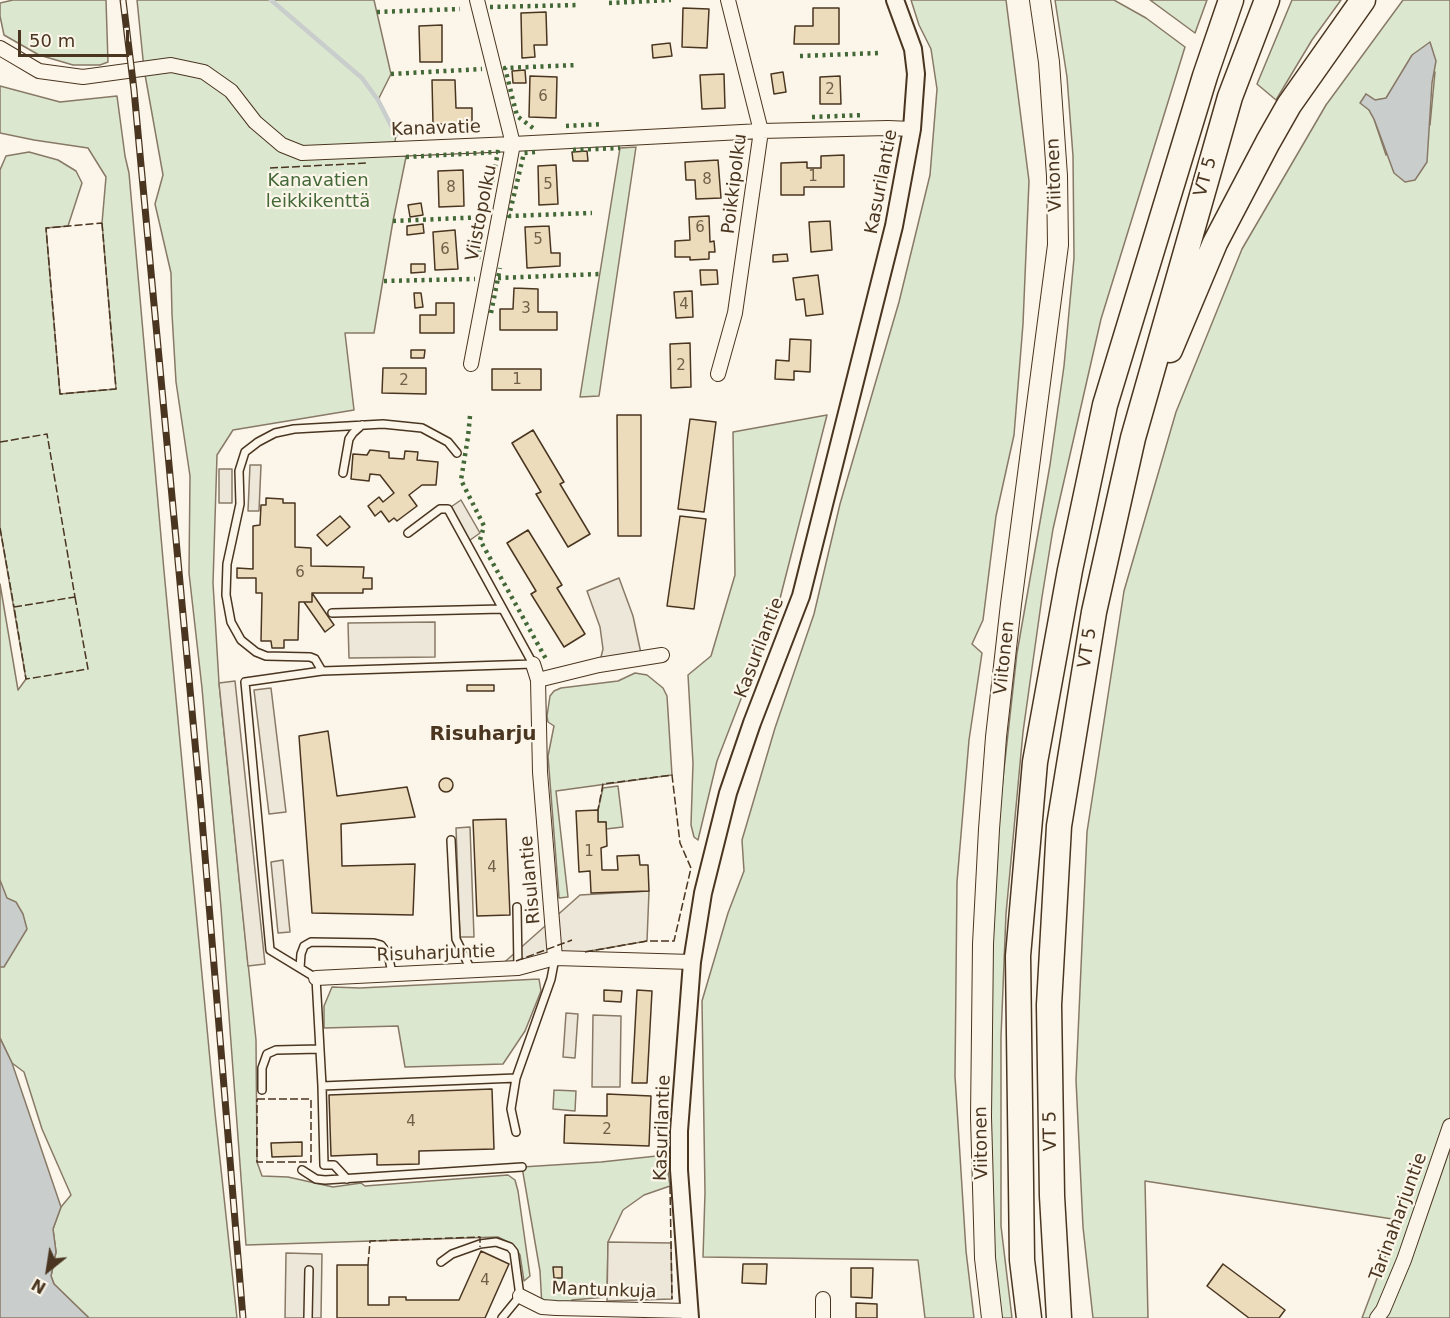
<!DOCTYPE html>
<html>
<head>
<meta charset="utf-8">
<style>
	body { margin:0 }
	#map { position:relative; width:1450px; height:1318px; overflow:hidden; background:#fbf6e9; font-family:"DejaVu Sans",sans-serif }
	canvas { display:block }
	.north { position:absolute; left:18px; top:1240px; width:60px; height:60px; -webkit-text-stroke:4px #fbf6e9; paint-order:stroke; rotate:210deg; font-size:16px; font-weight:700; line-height:24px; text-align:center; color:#4a3520 }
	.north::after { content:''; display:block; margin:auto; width:21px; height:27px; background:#4a3520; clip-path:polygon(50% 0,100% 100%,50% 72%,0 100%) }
	.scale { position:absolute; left:18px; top:30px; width:111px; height:27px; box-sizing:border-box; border:3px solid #4a3520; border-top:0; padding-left:8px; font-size:18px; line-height:21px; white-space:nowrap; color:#4a3520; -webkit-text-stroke:4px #fbf6e9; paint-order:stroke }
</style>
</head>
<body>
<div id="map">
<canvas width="1450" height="1318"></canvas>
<div class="north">N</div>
<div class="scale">50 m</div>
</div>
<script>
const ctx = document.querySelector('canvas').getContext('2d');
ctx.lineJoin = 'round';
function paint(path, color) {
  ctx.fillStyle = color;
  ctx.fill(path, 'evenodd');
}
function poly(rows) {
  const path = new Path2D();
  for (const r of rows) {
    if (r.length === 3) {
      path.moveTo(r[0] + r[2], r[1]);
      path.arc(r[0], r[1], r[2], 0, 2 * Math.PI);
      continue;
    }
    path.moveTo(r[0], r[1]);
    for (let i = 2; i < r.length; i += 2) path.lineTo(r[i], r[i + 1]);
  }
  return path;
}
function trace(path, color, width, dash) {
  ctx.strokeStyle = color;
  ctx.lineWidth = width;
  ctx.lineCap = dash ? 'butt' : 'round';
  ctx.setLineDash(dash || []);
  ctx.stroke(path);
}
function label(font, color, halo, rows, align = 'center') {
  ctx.font = font + ' "DejaVu Sans",sans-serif';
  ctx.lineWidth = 4.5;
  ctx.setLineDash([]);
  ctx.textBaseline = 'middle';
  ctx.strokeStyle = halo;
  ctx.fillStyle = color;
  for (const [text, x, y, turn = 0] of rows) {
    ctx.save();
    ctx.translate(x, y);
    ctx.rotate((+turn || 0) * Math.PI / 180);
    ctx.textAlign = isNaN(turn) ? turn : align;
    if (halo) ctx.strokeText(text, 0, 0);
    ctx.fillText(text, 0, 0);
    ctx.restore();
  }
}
const green = poly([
	[13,0,106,0,108,62,100,65,73,65,39,55,4,35,0,16,0,3,13,0],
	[137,0,374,0,391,74,378,100,396,135,394,149,406,157,393,221,374,333,345,333,354,410,233,430,217,455,213,583,219,683,256,1040,257,1162,262,1176,288,1177,333,1187,361,1183,365,1186,508,1175,515,1180,518,1191,530,1276,524,1281,520,1255,512,1244,498,1237,246,1245,221,908,202,688,189,573,190,476,176,382,172,314,171,273,155,204,163,175,144,69,137,0],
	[911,0,1006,0,1029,181,1023,324,1014,435,996,516,983,620,972,644,982,653,969,740,957,882,955,1076,966,1251,974,1318,925,1318,918,1260,703,1257,705,1193,702,1001,728,913,744,871,742,840,775,728,814,614,840,504,899,302,930,175,937,89,931,49,919,25,911,0],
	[1055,0,1114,0,1146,18,1185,47,1101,319,1053,529,1042,597,1023,732,1006,914,1001,1037,1001,1226,1012,1318,1001,1318,995,1265,991,1159,992,936,996,841,1017,653,1050,465,1064,366,1074,258,1073,156,1067,77,1055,0],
	[1150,0,1207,0,1195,33,1150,0],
	[1292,0,1341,0,1312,40,1276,100,1257,84,1292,0],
	[1403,0,1450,0,1450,1318,1362,1318,1399,1220,1145,1181,1148,1318,1093,1318,1083,1227,1076,1080,1087,832,1124,591,1176,412,1242,249,1326,105,1403,0],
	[1435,72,1430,125,1386,155,1374,119,1369,110,1366,94,1375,100,1386,99,1392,89,1435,72],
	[0,86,60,102,117,96,125,156,129,173,164,571,215,1113,237,1318,89,1318,54,1284,51,1276,56,1252,53,1229,61,1207,71,1195,42,1129,24,1072,12,1063,0,1038,0,584,18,690,26,679,0,528,0,170,6,156,29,152,58,160,76,171,82,183,68,226,46,228,60,394,116,389,102,223,106,177,88,148,34,140,0,133,0,86],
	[636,147,599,396,580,397,620,148,636,147],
	[827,415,775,618,751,673,717,761,698,840,694,837,691,825,693,763,688,675,711,656,735,575,733,432,827,415],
	[635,673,647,675,663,688,667,696,672,775,556,791,568,897,559,898,548,756,554,726,548,722,547,716,550,696,554,691,561,688,618,681,635,673],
	[618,786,623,827,606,829,606,822,598,822,598,810,603,788,618,786],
	[539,979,541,991,525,1031,503,1064,405,1067,398,1026,324,1028,324,1006,332,987,360,988,539,979],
	[554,1090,576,1091,575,1111,553,1109,554,1090],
	[666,1155,670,1186,644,1195,623,1210,608,1242,607,1297,572,1300,573,1309,542,1307,540,1271,522,1167,601,1162,666,1155]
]);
paint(green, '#dce7d0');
trace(green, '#887966', 1.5);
const parking = poly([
	[250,465,261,465,259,511,248,511,250,465],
	[219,469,232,469,232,503,219,503,219,469],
	[461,500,480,533,466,543,448,509,461,500],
	[619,578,633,616,642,658,599,665,603,649,600,627,587,591,619,578],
	[435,622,435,657,349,658,348,623,435,622],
	[235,681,265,964,248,966,219,683,235,681],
	[271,688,286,812,269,814,254,690,271,688],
	[470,827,474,937,460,937,456,828,470,827],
	[283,860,290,932,278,933,271,862,283,860],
	[649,891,647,941,499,967,580,895,649,891],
	[566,1013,578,1014,575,1058,563,1057,566,1013],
	[593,1015,621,1016,620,1087,592,1087,593,1015],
	[608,1242,671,1243,672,1299,607,1301,608,1242],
	[286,1253,322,1254,321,1318,285,1318,286,1253]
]);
paint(parking, '#ede7d9');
trace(parking, '#887966', 1.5);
const water = poly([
	[1430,42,1436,61,1432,83,1427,162,1415,180,1405,182,1394,173,1374,119,1369,110,1360,103,1366,94,1375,100,1386,98,1412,55,1430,42],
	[0,880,7,898,16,902,23,914,27,929,4,967,0,967,0,880],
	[0,1038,12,1063,61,1207,53,1229,56,1252,51,1276,54,1284,89,1318,0,1318,0,1038]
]);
paint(water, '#c9cecd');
trace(water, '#887966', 1.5);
trace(poly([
	[271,0,362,78,378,100,396,135]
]), '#c9cecd', 4.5);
const building = poly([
	[683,8,709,9,707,48,682,47,683,8],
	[813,8,839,8,839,44,794,44,795,26,813,26,813,8],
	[546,12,547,45,534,45,535,57,522,58,521,13,546,12],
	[442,25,442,62,420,62,419,26,442,25],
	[670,43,672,56,653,58,652,45,670,43],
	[525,70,526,83,513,83,512,71,525,70],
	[783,72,786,92,774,94,771,74,783,72],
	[724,74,725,108,702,109,700,75,724,74],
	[530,76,557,77,556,118,529,117,530,76],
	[840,76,841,104,820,104,820,77,840,76],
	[432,80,455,80,456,108,472,108,472,124,433,124,432,80],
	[587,151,588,161,573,161,572,152,587,151],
	[844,155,844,187,804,187,804,195,781,195,781,163,807,162,807,168,821,168,821,156,844,155],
	[718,160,721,198,696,199,695,180,686,180,685,162,718,160],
	[556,165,558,204,539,205,538,166,556,165],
	[463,170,464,206,439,207,438,171,463,170],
	[421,203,423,215,410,217,408,205,421,203],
	[709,216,710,242,714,241,715,252,709,252,709,259,690,260,690,257,675,257,675,241,690,240,689,217,709,216],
	[830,221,832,250,811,252,809,222,830,221],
	[423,224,424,233,407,235,407,226,423,224],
	[549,226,551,253,560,253,560,266,527,268,525,227,549,226],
	[455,230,458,269,435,270,433,232,455,230],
	[787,254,788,261,773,262,773,255,787,254],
	[411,264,425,264,425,272,411,273,411,264],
	[700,270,717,270,718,284,701,285,700,270],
	[818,275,823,314,806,316,804,299,796,300,793,278,818,275],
	[514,288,538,289,538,312,557,312,557,330,500,330,500,309,513,309,514,288],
	[692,291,693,317,676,318,674,292,692,291],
	[414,293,421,293,423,307,415,308,414,293],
	[436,303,454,303,454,333,420,333,420,315,436,315,436,303],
	[790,339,811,340,810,372,794,371,794,380,775,379,776,360,789,361,790,339],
	[690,343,691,387,671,388,670,344,690,343],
	[411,350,425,350,424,358,411,358,411,350],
	[383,368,426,368,426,394,382,393,383,368],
	[492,369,541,369,541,390,492,390,492,369],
	[617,415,641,415,641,536,618,536,617,415],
	[690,419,716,422,704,512,678,509,690,419],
	[533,430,564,482,560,484,590,534,568,547,536,494,541,492,512,443,533,430],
	[370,450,389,452,389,458,404,459,405,451,418,452,417,460,438,462,436,485,422,485,409,495,417,506,397,521,394,518,389,522,381,511,375,516,368,506,379,497,383,502,394,493,380,475,370,474,369,481,351,479,353,454,367,455,370,450],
	[266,498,283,499,283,503,295,503,295,547,311,548,311,566,364,567,363,578,372,578,372,589,363,589,363,593,312,593,312,602,299,602,298,640,284,640,284,648,272,648,271,641,261,641,262,593,256,593,256,578,237,578,237,568,253,569,253,526,260,525,261,505,266,505,266,498],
	[340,516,350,527,327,546,317,535,340,516],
	[680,516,706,519,694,609,667,606,680,516],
	[528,530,562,585,557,588,585,634,564,647,531,594,536,591,507,543,528,530],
	[312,593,334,625,325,632,304,602,312,602,312,593],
	[467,685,494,685,494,691,467,691,467,685],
	[328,731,337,796,407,787,415,817,341,824,342,866,415,864,413,915,312,913,299,736,328,731],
	[446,785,7],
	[598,810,598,822,606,822,607,846,601,848,602,870,618,870,617,856,639,855,640,865,648,865,649,891,591,893,590,871,579,872,576,811,598,810],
	[506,819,510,915,477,916,473,820,506,819],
	[604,990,622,991,621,1002,604,1001,604,990],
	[637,990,652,991,647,1083,632,1083,637,990],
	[492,1089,494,1149,419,1151,419,1164,377,1165,377,1154,331,1156,329,1095,492,1089],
	[607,1094,651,1096,649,1146,564,1143,565,1115,607,1116,607,1094],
	[302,1142,302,1156,272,1157,271,1143,302,1142],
	[481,1251,509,1264,485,1318,337,1318,337,1265,368,1265,368,1305,389,1305,389,1297,406,1297,406,1300,459,1300,481,1251],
	[743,1264,767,1264,766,1284,742,1283,743,1264],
	[1223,1264,1285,1310,1279,1318,1249,1318,1207,1286,1223,1264],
	[553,1267,562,1267,562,1278,554,1278,553,1267],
	[851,1268,873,1268,872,1298,851,1297,851,1268],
	[856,1303,877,1304,877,1318,856,1318,856,1303]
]);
paint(building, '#ecdcbc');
trace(building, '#4a3520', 1.5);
const service = poly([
	[343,473,349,439,353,433,362,425],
	[332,613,502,609],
	[322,671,315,659,310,657,266,656,256,652,241,640,231,622,226,595,227,564,240,504,239,471,245,452,258,442,275,433,294,429,383,424,422,428,448,442,457,453],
	[451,840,456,939,471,970],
	[517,907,518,968],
	[300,968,301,954,304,946,311,942,374,943,381,945,388,954,392,973],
	[322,1086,316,978,270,950,245,682,322,671,533,664,448,509,440,509,408,533],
	[262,1090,262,1068,267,1054,276,1050,320,1049],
	[516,1132,511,1109,516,1078,551,979,555,958],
	[302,1170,316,1179,325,1180,522,1167],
	[347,1179,334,1165,324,1165,322,1086,516,1078],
	[441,1262,452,1254,480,1244,496,1242,510,1247,514,1252,520,1296,502,1318],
	[308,1318,309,1270]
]);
const minor = poly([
	[0,48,39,71,83,77,171,65,204,72,231,91,255,122,282,145,302,153,513,144,761,131,888,128,912,129],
	[471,364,513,144,477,0],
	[718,374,735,313,761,131,728,0],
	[533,664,538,680,540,772,555,958,692,962],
	[538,680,599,665,662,655],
	[316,978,518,968,555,958],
	[520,1296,542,1307,556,1308,689,1311],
	[823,1299,823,1318],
	[1377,1318,1383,1310,1404,1260,1450,1126]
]);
const tertiary = poly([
	[690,1318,679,1170,679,1131,692,962,703,893,728,793,752,723,801,596,894,226,912,129,916,74,913,49,895,0]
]);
const secondary = poly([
	[992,1318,985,1258,981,1117,983,944,989,829,996,737,1011,604,1058,245,1057,176,1049,62,1040,0]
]);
const motorway = poly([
	[1170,350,1215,243,1268,142,1289,105,1363,0],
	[1029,1318,1022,1260,1018,956,1035,762,1070,570,1105,405,1205,76,1231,0],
	[1059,1318,1052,1196,1049,1005,1059,826,1094,612,1133,438,1230,97,1267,0]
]);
trace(service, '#4a3520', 10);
trace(minor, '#4a3520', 16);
trace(tertiary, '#4a3520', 20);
trace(secondary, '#4a3520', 22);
trace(motorway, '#4a3520', 27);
trace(service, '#fbf6e9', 7);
trace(minor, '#fbf6e9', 14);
trace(tertiary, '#fbf6e9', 16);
trace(secondary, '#fbf6e9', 20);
trace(motorway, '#fbf6e9', 24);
const rail = poly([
	[123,0,134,90,201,807,243,1318]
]);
trace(rail, '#4a3520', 7);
trace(rail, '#fbf6e9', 4.5, [14]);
trace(poly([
	[609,3,671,0],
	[490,7,579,5],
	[377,12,460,9],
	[800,56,879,53],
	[391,74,482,69],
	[812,117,864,115],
	[566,126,603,124],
	[533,128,517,116,505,68,577,65],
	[573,150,620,148],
	[535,152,524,153,509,216,592,213],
	[406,157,498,152,489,197],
	[393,221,486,217,486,213],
	[478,259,483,229],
	[498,278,600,274],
	[384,281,475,279],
	[491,313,500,268],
	[470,416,468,437,461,480,484,526,480,540,546,659]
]), '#436837', 4.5, [3, 4.5]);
trace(poly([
	[270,168,368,163],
	[102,223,116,389,60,394,46,228,102,223],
	[0,442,47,434,75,597],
	[0,528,14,607],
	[75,597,88,669,26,679,14,607,75,597],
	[585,952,647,941,674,941,691,868,680,843,672,775,603,784,598,810],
	[516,961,572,940],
	[257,1099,311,1099,311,1162,257,1162,257,1099],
	[670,1186,672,1299],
	[368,1265,370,1241,480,1237,480,1247]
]), '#4a3520', 1.5, [8, 3]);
label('15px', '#725f47', null, [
	["2",830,90],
	["6",543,97],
	["1",813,177],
	["8",707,180],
	["5",548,185],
	["8",451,188],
	["6",700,228],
	["5",538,240],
	["6",445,250],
	["4",684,305],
	["3",526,309],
	["2",681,366],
	["1",517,380],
	["2",404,381],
	["6",300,573],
	["1",589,852],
	["4",492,868],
	["4",411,1122],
	["2",607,1130],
	["4",485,1281]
]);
label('18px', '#4a3520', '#fbf6e9', [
	["Kanavatie",436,129,-2],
	["Viitonen",1055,175,-92],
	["VT 5",1206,177,-74],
	["Kasurilantie",882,182,-79],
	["Poikkipolku",735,184,-83],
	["Viistopolku",482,213,-79],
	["Kasurilantie",760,648,-69],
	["VT 5",1088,648,-81],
	["Viitonen",1005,658,-84],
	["Risulantie",531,880,-95],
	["Risuharjuntie",436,954,-2],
	["Kasurilantie",663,1128,-88],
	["VT 5",1051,1131,-91],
	["Viitonen",982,1143,-91],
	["Tarinaharjuntie",1399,1217,-70],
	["Mantunkuja",604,1291,2]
]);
label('18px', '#436837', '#fbf6e9', [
	["Kanavatien",318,181],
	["leikkikenttä",318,202]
]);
label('bold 20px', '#4a3520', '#fbf6e9', [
	["Risuharju",483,735]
]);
</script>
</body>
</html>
